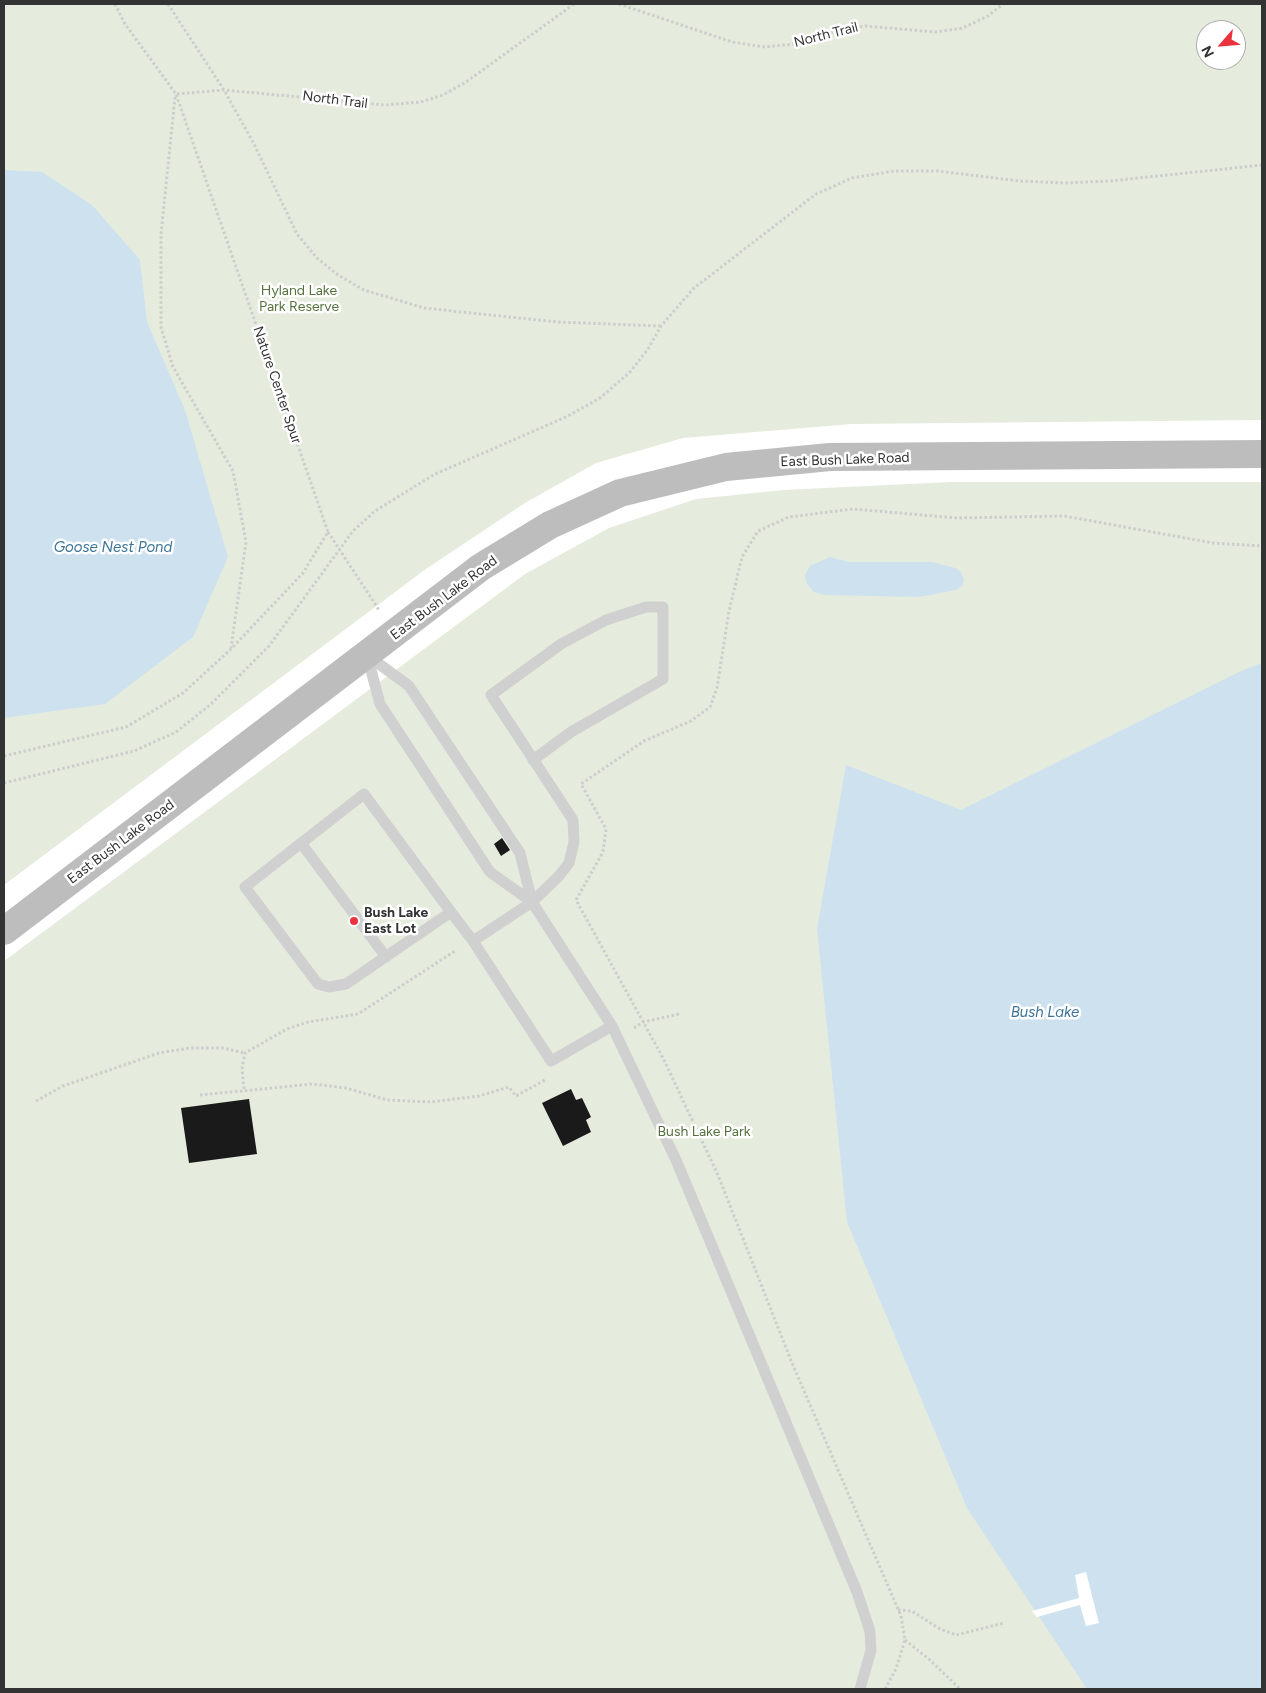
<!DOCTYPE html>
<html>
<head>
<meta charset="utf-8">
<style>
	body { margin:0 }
	#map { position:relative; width:1266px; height:1693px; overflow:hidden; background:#fff; font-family:Figtree,sans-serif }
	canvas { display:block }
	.frame { position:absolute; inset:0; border:5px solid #333; pointer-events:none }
	.north { position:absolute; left:1196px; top:20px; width:50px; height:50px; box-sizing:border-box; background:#fff; border:1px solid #adadad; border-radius:50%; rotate:243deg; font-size:14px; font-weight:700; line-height:20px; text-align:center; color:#333 }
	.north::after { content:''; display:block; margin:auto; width:18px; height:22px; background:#eb333e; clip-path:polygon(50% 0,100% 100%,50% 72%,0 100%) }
</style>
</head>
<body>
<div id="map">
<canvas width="1266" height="1693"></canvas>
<div class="frame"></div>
<div class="north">N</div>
</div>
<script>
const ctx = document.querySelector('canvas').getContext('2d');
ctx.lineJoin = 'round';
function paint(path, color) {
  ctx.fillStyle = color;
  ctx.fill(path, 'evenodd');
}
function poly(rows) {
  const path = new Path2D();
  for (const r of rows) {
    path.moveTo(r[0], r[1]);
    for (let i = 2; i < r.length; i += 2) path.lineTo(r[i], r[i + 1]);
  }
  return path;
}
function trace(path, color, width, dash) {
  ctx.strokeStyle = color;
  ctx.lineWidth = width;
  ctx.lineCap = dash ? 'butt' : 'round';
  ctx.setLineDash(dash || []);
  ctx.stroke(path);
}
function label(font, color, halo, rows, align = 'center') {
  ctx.font = font + ' Figtree,sans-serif';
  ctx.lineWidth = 5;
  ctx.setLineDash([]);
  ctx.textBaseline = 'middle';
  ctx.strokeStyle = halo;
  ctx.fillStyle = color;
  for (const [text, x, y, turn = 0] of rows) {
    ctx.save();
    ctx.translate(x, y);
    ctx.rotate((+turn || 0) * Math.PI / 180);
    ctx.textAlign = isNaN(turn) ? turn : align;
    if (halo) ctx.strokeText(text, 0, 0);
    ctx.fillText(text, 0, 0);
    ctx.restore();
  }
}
paint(poly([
	[4,4,1262,4,1262,420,852,424,683,438,596,463,525,503,426,569,4,885],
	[1206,30,1236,30,1236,60,1206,60],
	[951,482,1262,482,1262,1689,4,1689,4,961,525,574,609,528,696,499,783,490]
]), '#e5ecde');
paint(poly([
	[4,170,42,172,92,205,140,260,147,322,185,410,228,557,193,637,105,704,4,718],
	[830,557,849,562,932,562,955,568,961,572,964,580,963,585,956,590,919,597,825,595,814,592,807,584,805,575,810,566],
	[1262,663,1262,1689,1087,1689,967,1508,847,1222,817,929,846,765,961,810,1243,670]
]), '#cee1ef');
paint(poly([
	[1086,1572,1099,1623,1086,1626,1080,1605,1037,1617,1032,1611,1079,1598,1075,1575]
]), '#fff');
paint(poly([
	[502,838,510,850,501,856,494,844],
	[571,1089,576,1100,582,1098,591,1117,586,1120,591,1132,563,1146,542,1103],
	[249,1099,257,1154,189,1163,181,1108]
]), '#1a1a1a');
trace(poly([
	[115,4,125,24,176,94,224,90,385,105,421,102,443,95,466,82,574,4],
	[168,4,224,90,254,144,297,234,317,258,338,275,364,290,424,308,557,322,661,326],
	[619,4,732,42,765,47,795,44,836,31,865,26,935,32,963,28,988,16,1003,4],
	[175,97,161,234,161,327,173,367,233,471,246,542,231,648],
	[328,532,379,610],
	[4,756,126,727,183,693,231,649,303,573,328,532,176,94],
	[4,783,134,751,176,732,211,704,269,646,353,531,375,511,435,474,566,417,600,398,630,372,648,349,661,326,694,288,816,194,852,178,894,171,937,171,1020,181,1065,183,1110,181,1262,165],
	[634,1028,643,1022,679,1014],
	[244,1089,242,1069,245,1053,287,1029,308,1022,358,1014,455,951],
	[200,1095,313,1084,346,1088,387,1100,431,1102,479,1096,509,1087,516,1096,545,1080],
	[36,1101,63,1086,159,1053,190,1048,223,1048,245,1053],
	[898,1610,912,1611,940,1629,956,1635,1004,1623],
	[905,1640,930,1660,960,1689],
	[885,1689,896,1669,905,1640,901,1616,792,1363,718,1175,663,1058,576,900,603,852,606,829,581,784,644,741,691,721,710,707,717,688,729,611,742,557,758,531,789,517,853,509,957,518,1064,516,1213,543,1262,546]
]), '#cdcdcd', 3, [2.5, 2.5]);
trace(poly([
	[367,655,409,686,520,853,532,902,612,1026,676,1160,857,1592,870,1631,871,1650,860,1689],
	[367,655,380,704,490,872,532,902],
	[301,843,386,957],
	[451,912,346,984,329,987,318,984,245,887,364,794,451,912,473,941,532,902,559,876,569,863,574,842,573,820,491,695,561,644,606,620,646,607,663,607,663,679,571,732,533,760],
	[473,941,551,1061,612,1026]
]), '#d0d0d0', 11);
trace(poly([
	[4,931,481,567,550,525,620,493,726,467,830,457,1262,454]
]), '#bdbdbd', 28);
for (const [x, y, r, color] of [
	[354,921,5,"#eb333e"]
]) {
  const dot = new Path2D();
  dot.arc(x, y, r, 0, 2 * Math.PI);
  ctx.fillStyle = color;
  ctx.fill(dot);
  trace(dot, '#fff', 2);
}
label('14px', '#333', '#fff', [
	["North Trail",826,35,-14],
	["North Trail",335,100,7],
	["Nature Center Spur",277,385,71],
	["East Bush Lake Road",845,460,-2],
	["East Bush Lake Road",444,598,-37],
	["East Bush Lake Road",121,842,-37]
]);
label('14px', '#55713d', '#fff', [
	["Hyland Lake",299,291],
	["Park Reserve",299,307],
	["Bush Lake Park",704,1132]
]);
label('bold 14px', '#333', '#fff', [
	["Bush Lake",364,913],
	["East Lot",364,929]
], 'left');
label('italic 15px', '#3c7499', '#fff', [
	["Goose Nest Pond",113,548],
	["Bush Lake",1045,1013]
]);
</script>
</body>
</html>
